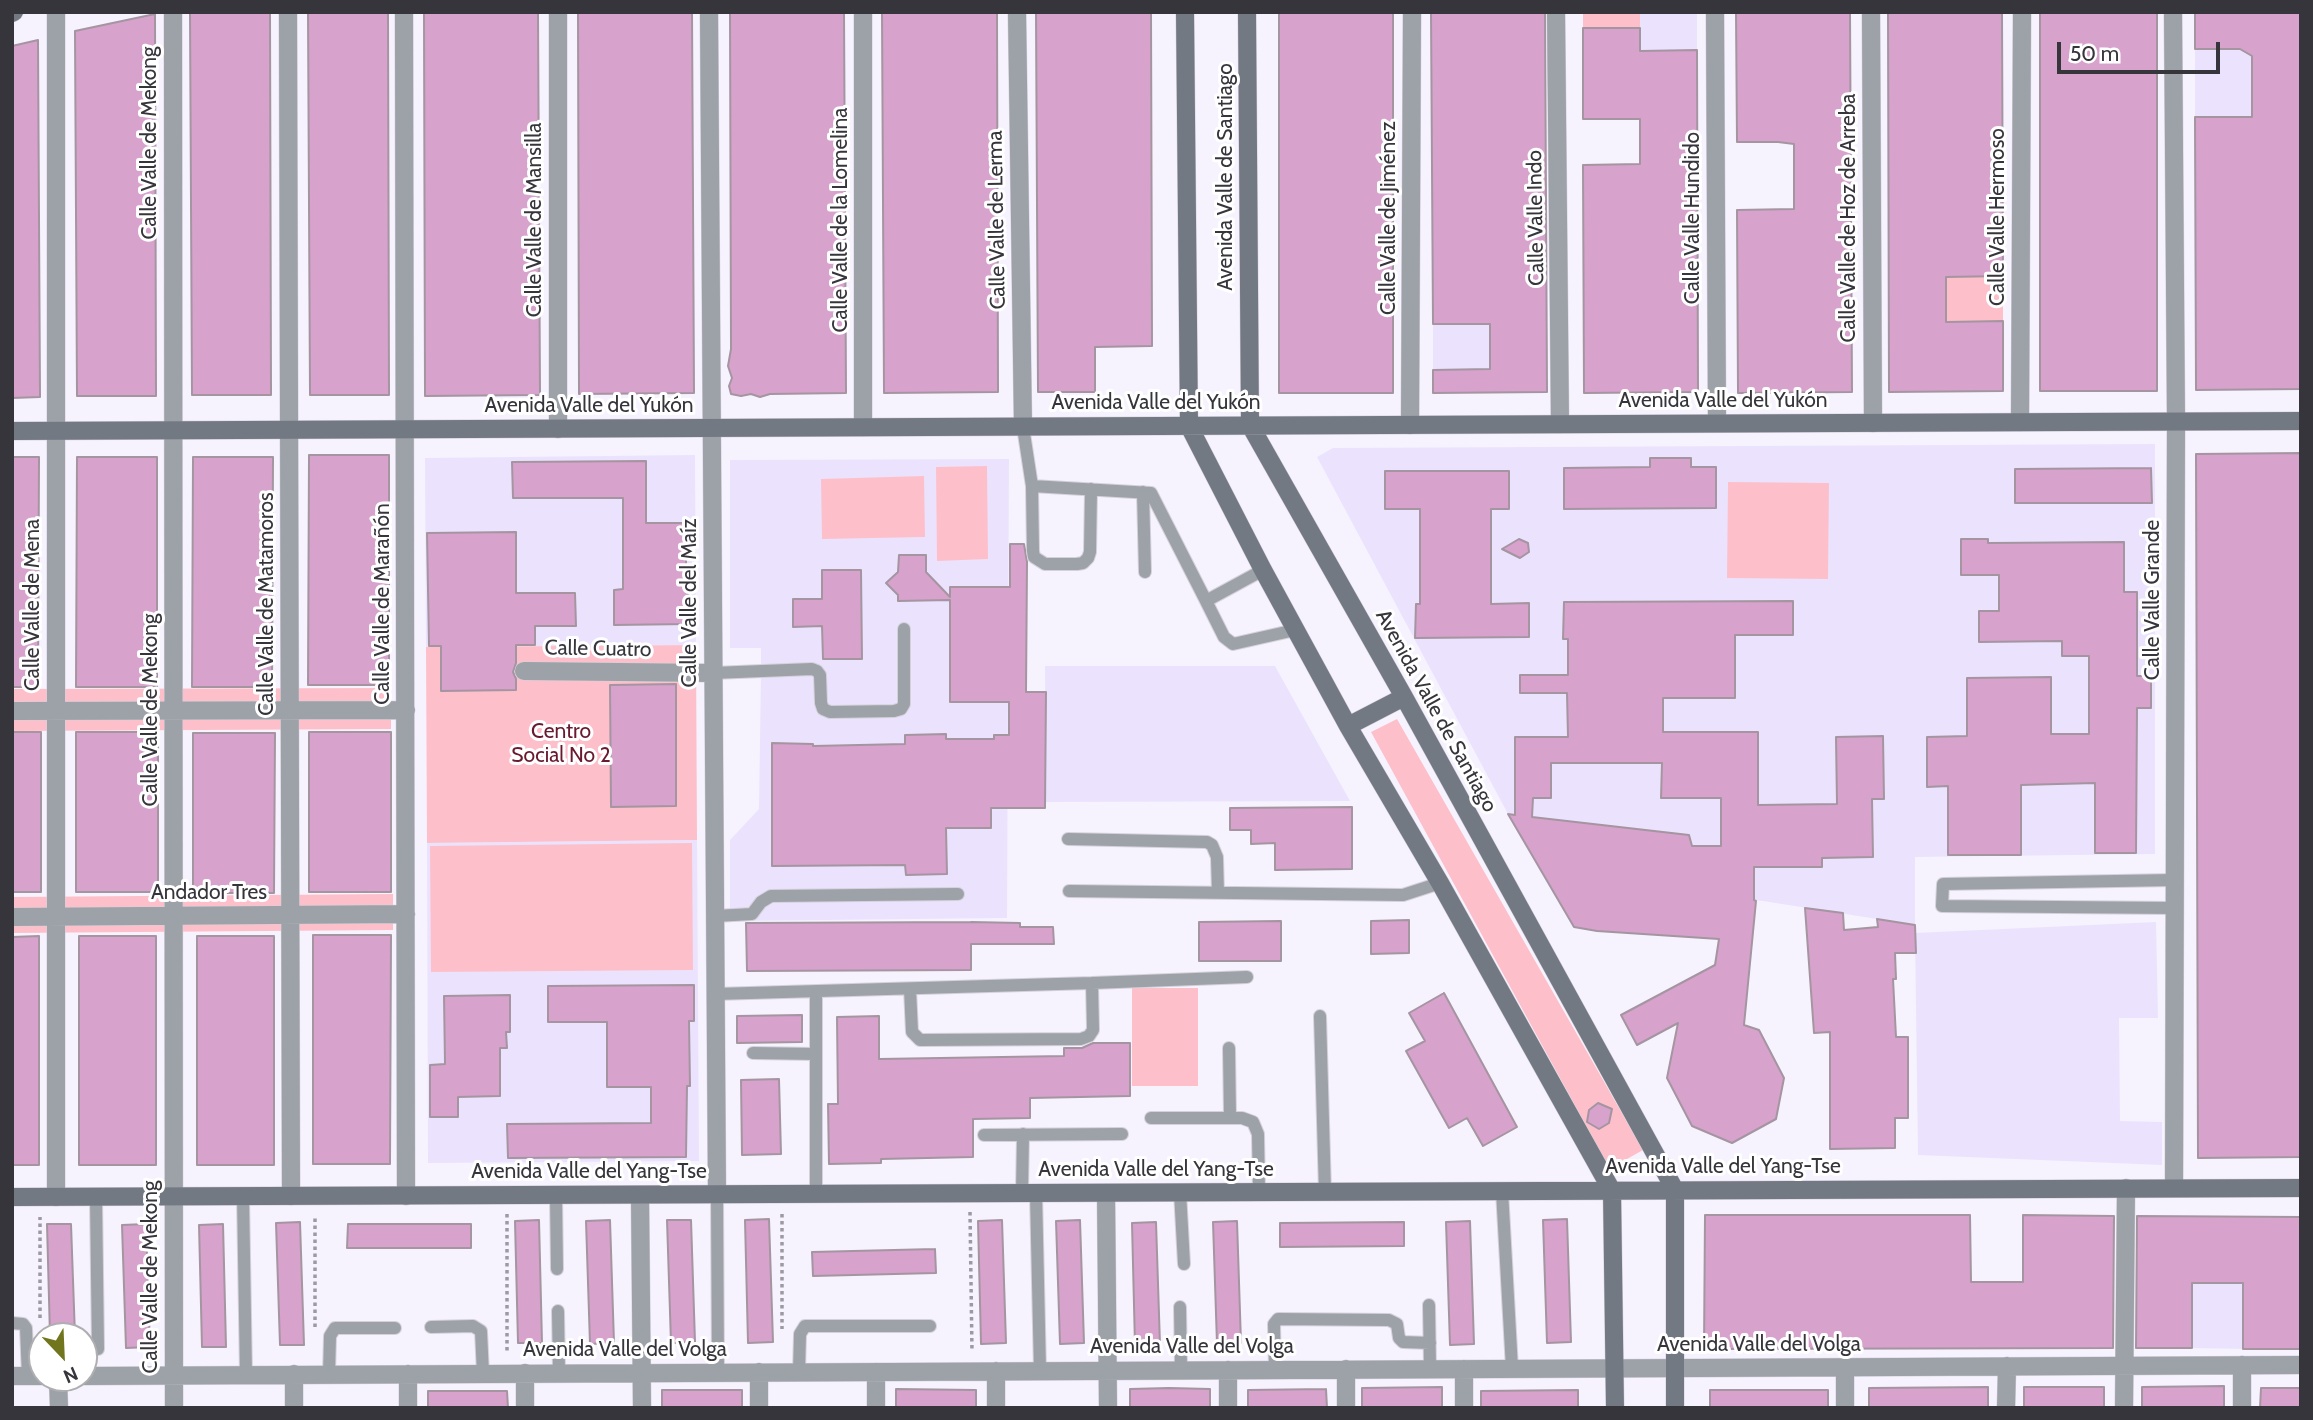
<!DOCTYPE html>
<html>
<head>
<meta charset="utf-8">
<style>
	body { margin:0 }
	#map { position:relative; width:2313px; height:1420px; overflow:hidden; background:#f6f3fe; font-family:Cabin,sans-serif }
	canvas { display:block }
	.frame { position:absolute; inset:0; border:14px solid #37353c; pointer-events:none }
	.north { position:absolute; left:28px; top:1322px; width:70px; height:70px; box-sizing:border-box; background:#fff; border:2px solid #afaeb1; border-radius:50%; rotate:157deg; font-size:19px; font-weight:700; line-height:28px; text-align:center; color:#37353c }
	.north::after { content:''; display:block; margin:auto; width:24px; height:32px; background:#71761e; clip-path:polygon(50% 0,100% 100%,50% 72%,0 100%) }
	.scale { position:absolute; left:2057px; top:42px; width:163px; height:32px; box-sizing:border-box; border:4px solid #37353c; border-top:0; padding-left:9px; font-size:21px; line-height:24px; white-space:nowrap; color:#37353c; -webkit-text-stroke:5px #fff; paint-order:stroke }
</style>
</head>
<body>
<div id="map">
<canvas width="2313" height="1420"></canvas>
<div class="frame"></div>
<div class="north">N</div>
<div class="scale">50 m</div>
</div>
<script>
const ctx = document.querySelector('canvas').getContext('2d');
ctx.lineJoin = 'round';
function paint(path, color) {
  ctx.fillStyle = color;
  ctx.fill(path, 'evenodd');
}
function poly(rows) {
  const path = new Path2D();
  for (const r of rows) {
    path.moveTo(r[0], r[1]);
    for (let i = 2; i < r.length; i += 2) path.lineTo(r[i], r[i + 1]);
  }
  return path;
}
function trace(path, color, width, dash) {
  ctx.strokeStyle = color;
  ctx.lineWidth = width;
  ctx.lineCap = dash ? 'butt' : 'round';
  ctx.setLineDash(dash || []);
  ctx.stroke(path);
}
function label(font, color, halo, rows, align = 'center') {
  ctx.font = font + ' Cabin,sans-serif';
  ctx.lineWidth = 6;
  ctx.setLineDash([]);
  ctx.textBaseline = 'middle';
  ctx.strokeStyle = halo;
  ctx.fillStyle = color;
  for (const [text, x, y, turn = 0] of rows) {
    ctx.save();
    ctx.translate(x, y);
    ctx.rotate((+turn || 0) * Math.PI / 180);
    ctx.textAlign = isNaN(turn) ? turn : align;
    if (halo) ctx.strokeText(text, 0, 0);
    ctx.fillText(text, 0, 0);
    ctx.restore();
  }
}
paint(poly([
	[1640,12,1697,12,1697,50,1640,51],
	[2195,49,2252,49,2252,117,2195,117],
	[1490,323,1490,369,1433,370,1433,324],
	[2155,444,2155,854,1915,857,1915,925,1763,901,1705,895,1688,835,1508,814,1317,457,1333,448],
	[695,455,696,645,426,647,425,458],
	[1009,459,1007,918,730,921,730,840,759,809,761,673,761,648,730,648,730,460],
	[1045,666,1275,666,1350,801,1046,802],
	[697,840,699,1161,428,1163,427,843],
	[2156,922,2158,1018,2119,1018,2120,1121,2162,1122,2162,1165,1918,1155,1915,933],
	[2192,1283,2243,1283,2243,1349,2192,1348]
]), '#ebe3fd');
paint(poly([
	[1583,12,1640,12,1640,28,1583,28],
	[2003,276,2003,321,1946,322,1946,277],
	[987,466,988,559,937,561,936,467],
	[924,476,925,537,822,539,821,479],
	[1728,482,1829,483,1828,579,1727,578],
	[696,645,697,840,427,843,426,647],
	[391,688,391,729,12,731,12,689],
	[1397,719,1643,1150,1620,1163,1608,1166,1371,732],
	[692,843,693,970,431,972,430,846],
	[393,894,393,930,12,933,12,897],
	[1132,988,1198,988,1198,1086,1132,1086]
]), '#fdc0ca');
const building = poly([
	[190,12,270,12,271,395,192,395,190,12],
	[308,12,388,12,389,395,310,395,308,12],
	[424,12,538,12,540,395,425,396,424,12],
	[578,12,692,12,694,393,579,394,578,12],
	[730,12,844,12,846,393,770,394,760,397,751,394,741,396,731,394,729,386,732,378,728,366,731,349,730,12],
	[882,12,997,12,998,392,884,393,882,12],
	[1036,12,1151,12,1152,346,1095,347,1095,392,1038,392,1036,12],
	[1279,12,1393,12,1393,393,1279,393,1279,12],
	[1431,12,1545,12,1547,392,1433,393,1433,370,1490,369,1490,324,1433,324,1431,12],
	[1736,12,1850,12,1852,392,1738,393,1737,210,1794,209,1794,144,1778,142,1737,142,1736,12],
	[1888,12,2002,12,2003,276,1946,277,1946,322,2003,321,2003,391,1889,392,1888,12],
	[2040,12,2157,12,2157,391,2040,391,2040,12],
	[2195,12,2301,12,2301,389,2196,390,2195,117,2252,117,2252,56,2240,49,2195,49,2195,12],
	[155,14,156,396,77,396,75,31,155,14],
	[1583,28,1640,28,1640,51,1697,50,1698,392,1584,393,1583,165,1640,164,1640,119,1583,119,1583,28],
	[38,40,40,397,12,398,12,46,38,40],
	[2301,453,2301,1157,2198,1158,2196,454,2301,453],
	[309,455,389,455,389,685,308,685,309,455],
	[12,457,39,457,38,687,12,687,12,457],
	[77,457,157,457,157,687,76,687,77,457],
	[193,457,273,457,272,687,192,687,193,457],
	[1650,458,1691,458,1691,467,1716,467,1716,508,1564,509,1564,468,1650,467,1650,458],
	[646,461,646,523,686,523,686,589,688,589,689,624,614,625,614,590,623,589,623,498,513,498,512,462,646,461],
	[2151,468,2152,503,2015,503,2015,469,2151,468],
	[1385,471,1509,471,1509,509,1491,509,1491,604,1529,603,1529,637,1415,638,1416,604,1420,604,1420,509,1385,509,1385,471],
	[516,532,516,593,575,593,576,626,535,626,535,645,516,645,516,663,513,672,516,679,516,690,441,691,441,646,429,646,427,533,516,532],
	[1519,539,1528,543,1529,552,1520,558,1502,549,1519,539],
	[1961,539,1988,539,1988,543,2124,542,2124,592,2137,592,2137,676,2151,676,2151,708,2137,708,2136,853,2095,853,2095,783,2021,785,2021,855,1948,855,1948,786,1927,787,1927,737,1967,736,1967,678,2051,677,2051,734,2089,734,2089,656,2062,656,2062,641,1979,642,1979,611,1999,611,1999,575,1961,575,1961,539],
	[1010,544,1024,544,1027,562,1026,692,1046,692,1045,808,991,808,991,828,946,828,947,874,906,875,905,865,772,866,772,743,813,744,813,746,905,744,905,735,946,734,946,739,994,739,994,735,1009,735,1009,702,950,702,950,600,898,601,898,595,886,583,898,572,899,555,926,555,926,572,950,597,950,587,1010,587,1010,544],
	[822,570,861,570,862,659,823,659,822,626,793,627,793,599,822,599,822,570],
	[1793,601,1793,635,1735,635,1735,698,1663,698,1663,732,1758,732,1758,805,1837,804,1836,737,1883,736,1884,799,1872,799,1873,857,1822,858,1822,867,1754,867,1754,900,1756,901,1744,1025,1759,1030,1784,1078,1776,1119,1732,1143,1692,1126,1667,1078,1678,1023,1637,1045,1621,1015,1715,965,1719,939,1597,931,1574,927,1508,814,1515,815,1515,737,1568,737,1567,693,1520,693,1520,675,1568,675,1568,639,1563,639,1564,602,1793,601],
	[1551,763,1662,763,1661,798,1721,798,1721,846,1692,846,1689,835,1532,817,1533,798,1551,798,1551,763],
	[676,684,676,806,611,807,610,685,676,684],
	[12,732,41,732,41,892,12,892,12,732],
	[76,732,158,732,158,892,76,892,76,732],
	[309,732,391,732,391,892,309,892,309,732],
	[193,733,275,733,274,893,193,893,193,733],
	[1352,807,1352,869,1275,870,1275,843,1251,844,1251,830,1230,830,1230,808,1352,807],
	[1805,908,1843,913,1844,930,1878,927,1877,919,1915,925,1916,953,1895,953,1896,979,1893,979,1896,1037,1908,1037,1908,1118,1895,1118,1895,1148,1830,1149,1830,1032,1814,1033,1805,908],
	[1409,920,1409,953,1371,954,1371,921,1409,920],
	[1281,921,1281,961,1199,961,1199,922,1281,921],
	[971,922,1020,923,1020,927,1053,927,1054,944,971,944,971,970,747,971,746,923,971,922],
	[313,935,391,935,390,1164,313,1164,313,935],
	[39,936,39,1165,12,1165,12,937,39,936],
	[79,936,156,936,156,1165,79,1165,79,936],
	[197,936,274,936,274,1165,197,1165,197,936],
	[694,985,694,1021,689,1021,690,1086,687,1086,686,1157,508,1158,507,1124,651,1123,651,1087,607,1087,607,1022,548,1022,548,986,694,985],
	[1444,993,1517,1127,1483,1146,1467,1118,1449,1128,1406,1051,1425,1041,1409,1013,1444,993],
	[510,995,510,1032,506,1032,507,1048,500,1048,500,1096,458,1097,458,1117,430,1117,430,1065,445,1064,444,996,510,995],
	[802,1015,802,1042,737,1043,737,1016,802,1015],
	[879,1016,879,1059,1064,1056,1064,1048,1082,1048,1093,1043,1130,1043,1130,1096,1030,1098,1030,1118,973,1119,973,1157,881,1159,881,1163,829,1164,828,1104,838,1104,837,1017,879,1016],
	[779,1079,781,1154,742,1155,741,1080,779,1079],
	[1598,1103,1612,1109,1609,1123,1599,1129,1587,1122,1589,1110,1598,1103],
	[1705,1215,1970,1215,1971,1282,2023,1282,2023,1215,2114,1216,2113,1348,1704,1349,1705,1215],
	[2137,1216,2301,1217,2301,1349,2243,1349,2243,1283,2192,1283,2192,1348,2136,1348,2137,1216],
	[769,1219,773,1342,748,1343,745,1220,769,1219],
	[1567,1219,1571,1342,1547,1343,1543,1220,1567,1219],
	[539,1220,542,1343,518,1343,515,1221,539,1220],
	[610,1220,614,1343,590,1344,586,1221,610,1220],
	[667,1220,691,1220,695,1342,671,1343,667,1220],
	[1002,1220,1006,1343,981,1344,978,1221,1002,1220],
	[1080,1220,1084,1343,1060,1344,1056,1221,1080,1220],
	[1237,1221,1241,1343,1217,1344,1213,1222,1237,1221],
	[1470,1221,1474,1344,1450,1345,1446,1222,1470,1221],
	[300,1222,304,1345,280,1345,276,1223,300,1222],
	[1156,1222,1160,1345,1135,1346,1132,1223,1156,1222],
	[1404,1222,1404,1246,1280,1247,1280,1223,1404,1222],
	[47,1224,71,1224,75,1336,50,1336,47,1224],
	[146,1224,150,1347,126,1348,122,1225,146,1224],
	[223,1224,226,1347,202,1347,199,1225,223,1224],
	[348,1224,471,1224,471,1248,347,1248,348,1224],
	[935,1249,936,1273,813,1276,812,1252,935,1249],
	[2224,1386,2224,1408,2142,1408,2142,1387,2224,1386],
	[1442,1387,1442,1408,1362,1408,1362,1388,1442,1387],
	[1988,1387,1988,1408,1869,1408,1869,1388,1988,1387],
	[2024,1387,2104,1387,2104,1407,2024,1408,2024,1387],
	[1169,1388,1210,1389,1210,1408,1130,1408,1130,1389,1169,1388],
	[2261,1388,2301,1388,2301,1408,2260,1408,2261,1388],
	[896,1389,976,1390,976,1408,896,1408,896,1389],
	[1326,1389,1327,1408,1248,1408,1248,1390,1326,1389],
	[662,1390,742,1390,742,1408,662,1408,662,1390],
	[1578,1390,1578,1408,1481,1408,1481,1391,1578,1390],
	[1710,1390,1828,1390,1828,1408,1710,1408,1710,1390],
	[428,1391,507,1391,508,1408,428,1408,428,1391]
]);
paint(building, '#d7a2cc');
trace(building, '#a495a1', 2);
const lane = poly([
	[1023,427,1032,486,1151,493,1206,601,1263,570],
	[1032,486,1033,551,1034,557,1045,564,1077,564,1083,563,1088,558,1090,552,1091,489],
	[1143,492,1145,572],
	[1206,601,1224,637,1233,644,1295,630],
	[713,673,812,669,817,671,820,675,821,703,823,709,830,712,894,711,901,709,904,704,904,629],
	[1068,839,1207,842,1212,845,1217,857,1218,893],
	[1069,891,1403,895,1440,883],
	[2174,908,1942,906,1943,884,2174,880],
	[715,916,752,914,761,902,771,896,958,894],
	[1092,983,1247,977],
	[816,992,816,1194],
	[715,994,1092,983,1093,1030,1089,1036,1081,1039,920,1040,912,1032,910,989],
	[1320,1016,1325,1192],
	[1229,1048,1230,1118],
	[753,1053,816,1054],
	[1151,1118,1242,1118,1253,1122,1258,1134,1259,1192],
	[984,1135,1122,1134],
	[1502,1191,1512,1368],
	[1180,1192,1184,1264],
	[1022,1193,1023,1134],
	[1036,1193,1040,1371],
	[717,1194,718,1372],
	[556,1195,557,1269],
	[243,1196,246,1375],
	[96,1197,98,1349],
	[1429,1305,1430,1369],
	[1180,1307,1181,1370],
	[558,1311,559,1373],
	[12,1323,23,1324,26,1328,28,1376],
	[431,1327,473,1326,481,1331,483,1374],
	[1275,1369,1274,1324,1278,1319,1389,1320,1397,1324,1399,1338,1403,1342,1430,1343],
	[799,1372,800,1334,805,1326,930,1326],
	[329,1374,330,1336,335,1328,395,1328]
]);
const street = poly([
	[173,12,174,1408],
	[288,12,291,1196],
	[404,12,406,1196],
	[558,12,558,429],
	[709,12,717,1194],
	[863,12,863,427],
	[1017,12,1023,427],
	[1556,12,1560,424],
	[1715,12,1717,423],
	[1871,12,1873,423],
	[2173,12,2176,421,2174,1188],
	[2020,422,2022,12],
	[1410,425,1412,12],
	[524,671,713,673],
	[12,711,406,710],
	[12,917,406,914],
	[1106,1193,1108,1408],
	[640,1195,642,1408],
	[56,1197,56,12],
	[1845,1367,1845,1408],
	[1346,1369,1346,1408],
	[1464,1369,1464,1408],
	[1228,1370,1228,1408],
	[996,1371,996,1408],
	[759,1372,759,1408],
	[876,1372,876,1408],
	[525,1373,525,1408],
	[294,1374,294,1408],
	[408,1374,408,1408],
	[12,1376,42,1376],
	[84,1376,2301,1365],
	[58,1378,59,1408],
	[2006,1408,2007,1366],
	[2124,1408,2126,1188],
	[2242,1408,2242,1365]
]);
const secondary = poly([
	[1185,12,1189,426,1263,570,1348,726,1440,883,1612,1191,1615,1408],
	[1247,12,1250,425,1404,697,1675,1190,1675,1408],
	[12,13,14,12],
	[12,431,2301,421],
	[1348,726,1404,697],
	[12,1197,2301,1188]
]);
trace(lane, '#d4d1db', 14);
trace(street, '#d4d1db', 19);
trace(secondary, '#d4d1db', 19);
trace(poly([
	[970,1212,972,1352],
	[507,1214,507,1354],
	[782,1214,782,1329],
	[40,1318,40,1217],
	[315,1327,315,1216]
]), '#9c99a3', 3.5, [3.5, 3.5]);
trace(lane, '#9da1a8', 12);
trace(street, '#9da1a8', 18);
trace(secondary, '#737983', 18);
label('21px', '#37353c', '#fff', [
	["Calle Valle de Mekong",150,143,-90],
	["Avenida Valle de Santiago",1226,177,-90],
	["Calle Valle Hermoso",1998,217,-90],
	["Calle Valle de Jiménez",1389,218,-90],
	["Calle Valle Indo",1536,218,-91],
	["Calle Valle Hundido",1693,218,-90],
	["Calle Valle de Hoz de Arreba",1849,218,-90],
	["Calle Valle de Mansilla",535,220,-90],
	["Calle Valle de la Lomelina",841,220,-90],
	["Calle Valle de Lerma",997,220,-91],
	["Avenida Valle del Yukón",1723,401],
	["Avenida Valle del Yukón",1156,403],
	["Avenida Valle del Yukón",589,406],
	["Calle Valle Grande",2153,600,-90],
	["Calle Valle del Maíz",690,603,-90],
	["Calle Valle de Matamoros",267,604,-90],
	["Calle Valle de Marañón",383,604,-90],
	["Calle Valle de Mena",33,605,-90],
	["Calle Cuatro",598,649,1],
	["Calle Valle de Mekong",151,710,-90],
	["Avenida Valle de Santiago",1436,711,61],
	["Andador Tres",209,893],
	["Avenida Valle del Yang-Tse",1723,1167],
	["Avenida Valle del Yang-Tse",1156,1170],
	["Avenida Valle del Yang-Tse",589,1172],
	["Calle Valle de Mekong",151,1277,-90],
	["Avenida Valle del Volga",1759,1345],
	["Avenida Valle del Volga",1192,1347],
	["Avenida Valle del Volga",625,1350]
]);
label('21px', '#6a1a30', '#fff', [
	["Centro",561,732],
	["Social No 2",561,756]
]);
</script>
</body>
</html>
